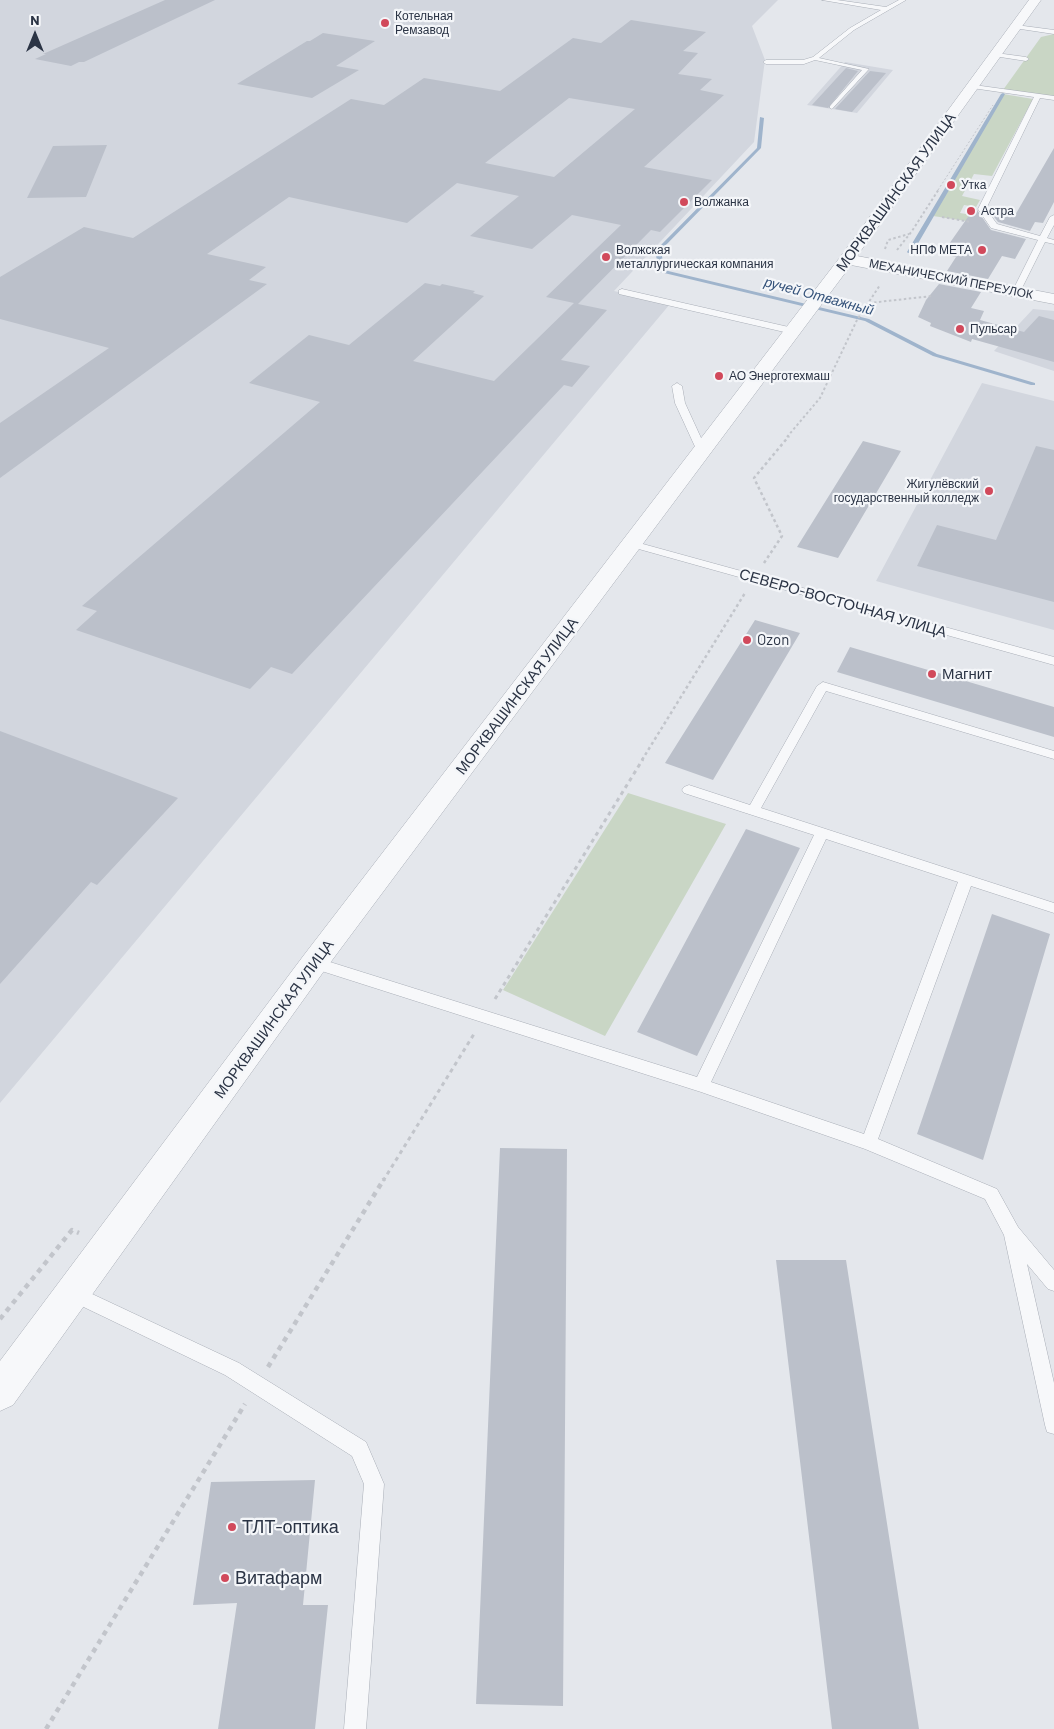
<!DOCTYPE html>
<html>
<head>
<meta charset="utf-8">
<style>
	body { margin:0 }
	#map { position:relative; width:1054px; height:1729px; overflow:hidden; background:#e4e7ec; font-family:Barlow,sans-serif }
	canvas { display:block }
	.north { position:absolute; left:10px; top:10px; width:50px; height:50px; -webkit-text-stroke:4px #f4f6f9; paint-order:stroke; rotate:0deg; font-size:14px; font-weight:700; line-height:20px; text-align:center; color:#2b3445 }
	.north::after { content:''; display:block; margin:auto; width:18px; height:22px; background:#2b3445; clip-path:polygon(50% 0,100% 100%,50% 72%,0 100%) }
</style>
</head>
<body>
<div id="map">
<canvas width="1054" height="1729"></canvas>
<div class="north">N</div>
</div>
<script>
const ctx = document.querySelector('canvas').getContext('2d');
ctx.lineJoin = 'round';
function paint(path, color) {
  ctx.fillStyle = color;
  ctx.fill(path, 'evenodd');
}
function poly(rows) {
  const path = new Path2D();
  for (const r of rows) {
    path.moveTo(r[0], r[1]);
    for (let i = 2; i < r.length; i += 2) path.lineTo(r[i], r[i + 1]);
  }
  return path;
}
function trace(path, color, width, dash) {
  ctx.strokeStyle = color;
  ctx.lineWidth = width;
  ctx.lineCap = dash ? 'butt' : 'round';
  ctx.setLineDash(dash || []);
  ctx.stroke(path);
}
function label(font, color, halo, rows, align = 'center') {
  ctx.font = font + ' Barlow,sans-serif';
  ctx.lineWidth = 4.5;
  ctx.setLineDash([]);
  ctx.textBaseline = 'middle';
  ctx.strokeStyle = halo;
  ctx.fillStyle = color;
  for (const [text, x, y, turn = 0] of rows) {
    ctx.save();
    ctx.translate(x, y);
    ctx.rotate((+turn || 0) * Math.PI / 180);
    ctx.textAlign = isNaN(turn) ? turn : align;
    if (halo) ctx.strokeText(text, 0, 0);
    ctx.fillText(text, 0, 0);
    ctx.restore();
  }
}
paint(poly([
	[0,0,778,0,752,26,765,60,754,142,614,291,670,304,0,1103],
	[845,62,893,70,857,113,807,105],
	[1033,309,1054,311,1054,371,994,351],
	[982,383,1054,401,1054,630,876,581]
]), '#d2d6de');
paint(poly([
	[1054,34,1054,98,1003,90,1041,37],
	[1003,94,1033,99,992,176,974,174,962,196,980,200,976,207,964,205,960,213,978,216,973,222,933,216],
	[628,793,726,824,605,1036,503,990]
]), '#c9d6c5');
paint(poly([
	[1003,93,1005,94,913,252,908,253,907,252,1001,94,1003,93],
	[760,117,764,118,761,148,663,248,662,256,664,270,869,319,937,354,1035,383,1035,385,1031,385,933,356,865,321,660,272,656,256,658,248,757,148,760,117]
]), '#9fb4cc');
paint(poly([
	[165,0,215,0,84,62,79,62,71,66,35,59,46,54,43,54],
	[631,20,706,32,683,51,698,53,678,74,712,79,700,90,724,95,644,167,712,180,660,232,651,230,578,304,607,310,561,360,590,366,572,387,564,385,292,674,271,667,250,689,76,630,97,611,82,606,320,402,249,383,309,335,349,345,425,283,440,286,442,284,475,291,473,293,484,296,413,361,494,381,574,303,546,297,621,225,572,215,532,249,470,236,519,196,457,183,407,223,289,197,207,254,266,267,249,280,267,284,0,478,0,423,109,348,0,319,0,277,84,227,133,238,351,99,384,105,424,78,500,91,573,38,601,43],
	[569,98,635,109,554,177,485,163],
	[323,33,375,41,336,66,359,70,312,98,237,84,307,41,310,41],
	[846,68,858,71,828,108,812,105],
	[870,71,886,73,852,112,835,109],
	[107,145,86,197,27,198,53,146],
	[1054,148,1054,202,1043,223,1035,222,1030,231,998,222,989,210,1014,217],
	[975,207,991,230,1026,239,1015,259,1002,256,988,279,947,271,956,257,942,254],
	[939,284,981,292,971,308,984,311,980,320,1024,332,1039,316,1054,320,1054,362,972,339,971,342,930,326,931,323,918,317,926,300],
	[863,441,901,451,838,558,797,547],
	[1036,446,1054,450,1054,602,917,566,937,525,996,540],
	[755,620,800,633,713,780,665,763],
	[850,647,1054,707,1054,737,837,672],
	[0,731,178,798,97,885,91,882,0,984],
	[746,829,800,848,697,1056,637,1032],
	[992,914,1050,934,983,1160,917,1134],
	[500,1148,567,1149,563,1706,476,1704],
	[776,1260,846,1260,919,1729,832,1729],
	[315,1480,303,1605,328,1605,315,1729,218,1729,237,1603,193,1605,211,1482]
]), '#bbc0ca');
const service = poly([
	[822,0,837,0,886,7,899,0,906,0,854,30,819,58,869,69,832,109,830,108,830,106,862,70,815,60,804,64,766,64,763,62,766,60,803,60,813,57,850,28,881,10,822,0],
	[1016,25,1054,30,1054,34,1014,28,1016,25],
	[996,53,1026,57,1029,59,1026,61,994,56,993,55,996,53],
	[974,85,1054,96,1054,100,1040,98,986,209,997,224,1040,236,1050,217,1054,215,1054,225,1047,238,1054,240,1054,244,1045,242,1020,292,1016,295,1012,292,1038,240,991,228,978,209,1034,97,972,88,971,87,974,85],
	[622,289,793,328,797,331,793,334,619,294,619,290,622,289],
	[677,383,682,386,685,403,707,451,706,453,698,453,697,451,675,403,672,386,677,383],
	[632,541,1054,657,1054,665,628,546,627,544,628,542,632,541],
	[823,682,1054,751,1054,759,826,691,761,808,1054,903,1054,913,971,886,878,1139,997,1189,1018,1227,1054,1270,1054,1291,1048,1289,1027,1264,1054,1383,1054,1434,1047,1432,1045,1425,1004,1235,985,1199,865,1149,701,1092,309,967,307,963,309,959,314,957,697,1077,814,835,684,793,682,790,684,787,689,785,750,805,817,686,823,682],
	[826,839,958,882,864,1134,711,1082,826,839],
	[73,1285,239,1363,366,1442,384,1484,366,1729,344,1729,364,1484,352,1456,225,1375,67,1299,64,1293,67,1287,73,1285]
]);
const minor = poly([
	[1029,0,1041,0,857,256,1054,294,1054,304,851,265,324,971,13,1405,0,1411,0,1361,304,955,841,256,1029,0]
]);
trace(service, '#a9aeb7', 1);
trace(minor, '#a9aeb7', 1);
trace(poly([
	[938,190,993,105]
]), '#c2c5cb', 1, [2, 2]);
trace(poly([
	[942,217,971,222],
	[885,249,888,240,909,234],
	[897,250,912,231,939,189],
	[869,303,932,296],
	[787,437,820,398,857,320,880,285]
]), '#c2c5cb', 2, [2.5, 2.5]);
trace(poly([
	[764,563,782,536,754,478,789,436],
	[642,760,745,593]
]), '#c2c5cb', 2.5, [3, 3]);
trace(poly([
	[495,999,643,759],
	[383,1181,474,1034]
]), '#c2c5cb', 3, [4, 4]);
trace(poly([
	[0,1319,72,1230,79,1233],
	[268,1367,384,1179],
	[46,1729,245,1404]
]), '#c2c5cb', 4.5, [5, 5]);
paint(service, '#f7f8fa');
paint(minor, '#f7f8fa');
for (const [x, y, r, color] of [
	[385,23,5,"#d1495b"],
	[951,185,5,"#d1495b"],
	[684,202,5,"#d1495b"],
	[971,211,5,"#d1495b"],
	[982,250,5,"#d1495b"],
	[606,257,5,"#d1495b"],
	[960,329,5,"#d1495b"],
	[719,376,5,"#d1495b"],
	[989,491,5,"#d1495b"],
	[747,640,5,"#d1495b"],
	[932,674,5,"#d1495b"],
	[232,1527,5,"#d1495b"],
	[225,1578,5,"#d1495b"]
]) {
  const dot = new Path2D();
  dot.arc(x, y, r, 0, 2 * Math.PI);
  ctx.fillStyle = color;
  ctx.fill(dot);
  trace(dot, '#f4f6f9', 2);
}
label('12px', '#2b3445', '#f4f6f9', [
	["Котельная",395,16],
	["Ремзавод",395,30],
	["Утка",961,185],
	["Волжанка",694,202],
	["Астра",981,211],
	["Волжская",616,250],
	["металлургическая компания",616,264],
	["НПФ МЕТА",972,250,"right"],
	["Пульсар",970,329],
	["АО Энерготехмаш",729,376],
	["Жигулёвский",979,484,"right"],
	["государственный колледж",979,498,"right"]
], 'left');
label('12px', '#2b3445', '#f4f6f9', [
	["МЕХАНИЧЕСКИЙ ПЕРЕУЛОК",951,279,11]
]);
label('italic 14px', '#34527a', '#f4f6f9', [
	["ручей Отважный",819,296,15]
]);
label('15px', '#2b3445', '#f4f6f9', [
	["МОРКВАШИНСКАЯ УЛИЦА",896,192,-54],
	["СЕВЕРО-ВОСТОЧНАЯ УЛИЦА",843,603,16],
	["МОРКВАШИНСКАЯ УЛИЦА",517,696,-53],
	["МОРКВАШИНСКАЯ УЛИЦА",274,1019,-54]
]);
label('15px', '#2b3445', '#f4f6f9', [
	["Ozon",757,640],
	["Магнит",942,674]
], 'left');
label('18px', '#2b3445', '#f4f6f9', [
	["ТЛТ-оптика",242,1527],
	["Витафарм",235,1578]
], 'left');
</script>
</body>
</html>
